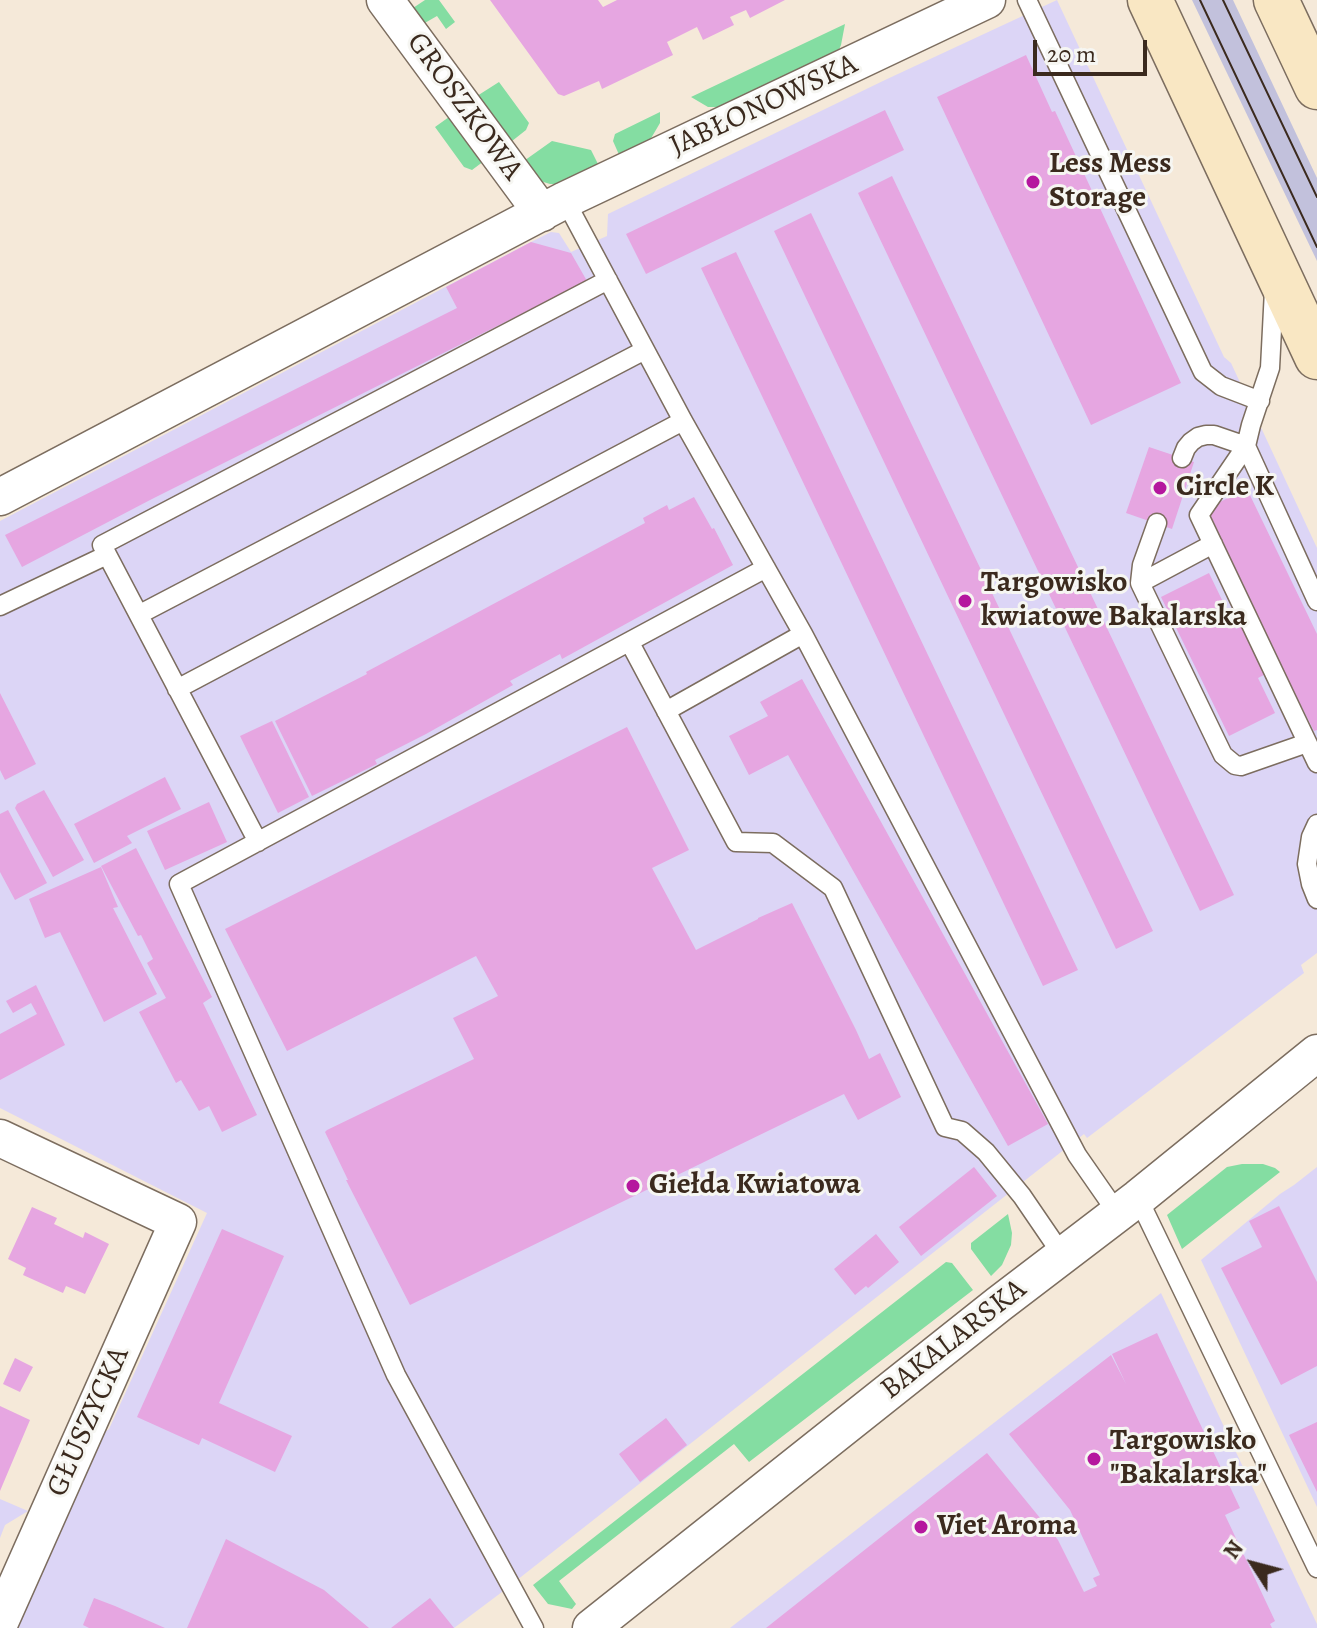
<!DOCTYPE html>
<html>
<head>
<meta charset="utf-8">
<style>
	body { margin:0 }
	#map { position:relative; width:1317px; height:1628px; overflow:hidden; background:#f5e9d9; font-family:Alegreya,serif }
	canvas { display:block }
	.north { position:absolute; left:1213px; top:1524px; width:80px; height:80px; -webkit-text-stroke:6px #f6f6f2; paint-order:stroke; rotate:306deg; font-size:22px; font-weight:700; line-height:32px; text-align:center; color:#3b2a1e }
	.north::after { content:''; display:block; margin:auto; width:28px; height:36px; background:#3b2a1e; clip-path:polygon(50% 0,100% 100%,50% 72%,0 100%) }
	.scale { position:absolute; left:1033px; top:40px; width:114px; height:36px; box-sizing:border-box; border:4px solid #3b2a1e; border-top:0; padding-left:10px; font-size:24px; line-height:28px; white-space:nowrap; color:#3b2a1e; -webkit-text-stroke:6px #f6f6f2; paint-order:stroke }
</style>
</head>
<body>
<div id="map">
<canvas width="1317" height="1628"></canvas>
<div class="north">N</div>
<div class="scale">20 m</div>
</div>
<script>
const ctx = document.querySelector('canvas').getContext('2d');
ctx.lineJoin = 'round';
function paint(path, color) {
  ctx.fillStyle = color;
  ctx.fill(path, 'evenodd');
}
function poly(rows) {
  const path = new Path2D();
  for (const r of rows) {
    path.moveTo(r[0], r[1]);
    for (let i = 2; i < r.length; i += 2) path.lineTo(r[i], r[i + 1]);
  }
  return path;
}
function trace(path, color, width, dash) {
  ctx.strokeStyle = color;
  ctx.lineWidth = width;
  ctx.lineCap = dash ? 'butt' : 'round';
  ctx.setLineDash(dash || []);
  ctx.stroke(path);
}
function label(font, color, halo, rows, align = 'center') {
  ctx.font = font + ' Alegreya,serif';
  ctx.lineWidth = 6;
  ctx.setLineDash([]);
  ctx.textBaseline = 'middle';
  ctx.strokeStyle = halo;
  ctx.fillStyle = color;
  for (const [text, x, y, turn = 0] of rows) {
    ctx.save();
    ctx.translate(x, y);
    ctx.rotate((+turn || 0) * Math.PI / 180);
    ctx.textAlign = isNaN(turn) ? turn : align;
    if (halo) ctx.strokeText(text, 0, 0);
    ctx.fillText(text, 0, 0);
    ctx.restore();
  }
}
paint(poly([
	[1057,0,1224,357,1231,363,1317,548,1317,953,1301,965,1304,973,1087,1138,1084,1134,498,1595,454,1628,17,1628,101,1435,109,1429,207,1213,0,1108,0,521,531,242,551,232,559,233,571,252,607,236,608,214,885,80],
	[1317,1167,1317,1507,1201,1260,1280,1194,1294,1185],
	[1161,1293,1317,1624,1317,1628,730,1628],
	[0,1499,28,1511,5,1525,0,1538]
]), '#dcd5f6');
paint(poly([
	[1192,0,1233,0,1317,178,1317,261]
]), '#c2c1dc');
paint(poly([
	[425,0,439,0,455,22,446,29,437,16,423,24,413,8],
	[845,24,841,45,838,52,722,107,708,107,691,97],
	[499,82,529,123,526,130,507,145,477,96],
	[660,112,660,123,650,140,620,157,613,141,615,134],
	[449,117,453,119,484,161,472,170,464,167,435,127],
	[552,141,591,150,599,166,563,184,550,184,537,180,521,163],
	[1242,1164,1263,1164,1275,1168,1280,1172,1182,1249,1167,1215,1227,1167],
	[1008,1214,1012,1233,1011,1245,1002,1265,991,1276,971,1249,971,1243],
	[946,1262,952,1263,973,1290,749,1462,734,1444,559,1581,576,1604,572,1609,548,1604,533,1585]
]), '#84dda2');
paint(poly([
	[490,0,598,0,603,7,617,0,785,0,750,18,746,10,730,17,734,25,703,40,697,27,667,42,673,55,602,89,599,81,564,96,558,94],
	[1026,55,1052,112,1055,111,1181,383,1091,425,937,97],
	[885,110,904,150,646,274,626,234],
	[892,176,1234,895,1200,911,858,193],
	[811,213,1153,931,1116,949,774,231],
	[531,242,571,253,587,281,152,499,22,567,5,535,457,308,446,287],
	[736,252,1078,970,1043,986,701,268],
	[1149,447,1194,462,1172,529,1126,513],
	[1247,489,1317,634,1317,730,1314,731,1281,666,1258,678,1275,713,1229,736,1161,597,1209,573,1236,629,1259,618,1207,508],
	[694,497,712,529,714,528,733,565,562,659,560,654,510,681,513,685,426,734,375,760,377,764,312,796,275,721,367,674,366,672,645,523,643,518,667,505,669,510],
	[802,679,1048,1124,1008,1146,788,755,749,775,729,736,768,716,760,702],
	[0,693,36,764,5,780,0,770],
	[272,721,309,797,278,813,240,736],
	[627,727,689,850,652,868,696,950,758,919,758,918,792,903,856,1030,869,1059,880,1053,901,1097,858,1120,844,1094,410,1305,346,1180,348,1180,325,1132,327,1130,474,1059,453,1018,498,996,476,956,287,1051,225,929],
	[165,777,181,809,127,836,132,843,94,863,74,824],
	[44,790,84,860,53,877,15,808,17,804],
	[209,802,227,842,165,870,147,831],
	[8,810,47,883,15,900,0,872,0,814],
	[136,848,212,997,203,1003,257,1115,222,1132,209,1106,199,1111,181,1080,176,1083,139,1012,166,998,147,963,153,959,141,935,138,936,101,866],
	[101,867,118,907,113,908,157,994,104,1022,60,932,45,938,29,899],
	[36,985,65,1045,0,1080,0,1034,37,1014,31,1003,13,1013,6,1001],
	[974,1167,997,1196,921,1256,899,1227],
	[1279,1206,1317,1282,1317,1366,1281,1385,1221,1268,1262,1247,1249,1221],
	[32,1207,57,1218,54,1224,83,1238,85,1232,109,1244,85,1294,66,1286,63,1293,23,1275,26,1268,8,1259],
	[222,1229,284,1256,219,1403,292,1436,275,1472,202,1438,199,1445,137,1417],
	[876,1234,899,1262,868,1288,866,1286,855,1295,834,1269],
	[1157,1333,1240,1508,1225,1515,1275,1621,1270,1624,1272,1628,766,1628,987,1453,1058,1540,1084,1592,1097,1586,1093,1578,1100,1575,1070,1510,1009,1434,1111,1355,1126,1384,1112,1354],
	[15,1358,33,1367,20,1392,3,1384],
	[0,1406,30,1420,0,1491],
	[666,1418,687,1445,640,1482,619,1454],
	[1317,1422,1317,1492,1289,1435],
	[226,1539,324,1590,369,1628,187,1628],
	[94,1598,115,1606,165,1628,89,1628,83,1625],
	[430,1598,454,1628,391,1628]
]), '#e6a6e1');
const lane = poly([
	[1027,0,1203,372,1221,386,1260,401],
	[565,200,683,421,803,634,1077,1155,1118,1214],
	[1274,290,1270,368,1251,425,1246,446,1199,515,1317,763],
	[1182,458,1186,448,1191,442,1198,437,1206,435,1214,435,1246,446,1317,601],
	[1157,523,1142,565,1140,583,1223,755,1235,765,1241,766,1307,743],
	[1140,583,1213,544],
	[0,606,107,555],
	[140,614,645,350],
	[630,643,736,842,773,843,833,888,945,1127,962,1131,986,1152,1022,1196,1063,1256],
	[177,689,683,421],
	[666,711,803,634],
	[1317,824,1311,837,1307,864,1311,884,1317,899],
	[258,842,102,545,608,280],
	[1138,1198,1317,1568],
	[534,1628,396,1375,179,884,766,568]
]);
const street = poly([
	[385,0,542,213],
	[0,497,565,200,987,0],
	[0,1138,178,1222,0,1622],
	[591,1628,999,1304,1138,1198,1317,1053]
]);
const secondary = poly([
	[1150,0,1317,357],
	[1276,0,1317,87]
]);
trace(lane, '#7c6d5f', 21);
trace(street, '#7c6d5f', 39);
trace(secondary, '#7c6d5f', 47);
trace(lane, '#fff', 18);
trace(street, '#fff', 36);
trace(secondary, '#f9e7c3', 44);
trace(poly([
	[1200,0,1317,247],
	[1223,0,1317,197]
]), '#3b2a1e', 2);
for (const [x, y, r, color] of [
	[1033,182,8,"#b5179e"],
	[1160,488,8,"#b5179e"],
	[965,601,8,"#b5179e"],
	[633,1186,8,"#b5179e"],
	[1094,1459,8,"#b5179e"],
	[921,1527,8,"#b5179e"]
]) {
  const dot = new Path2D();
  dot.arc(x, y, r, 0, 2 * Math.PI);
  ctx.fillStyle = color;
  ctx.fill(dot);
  trace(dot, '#f6f6f2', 3);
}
label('30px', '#3b2a1e', '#f6f6f2', [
	["JABŁONOWSKA",764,106,-25],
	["GROSZKOWA",464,107,54],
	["BAKALARSKA",954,1340,-38],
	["GŁUSZYCKA",89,1422,-66]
]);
label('bold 30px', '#3b2a1e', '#f6f6f2', [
	["Less Mess",1049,165],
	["Storage",1049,199],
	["Circle K",1176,488],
	["Targowisko",981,584],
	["kwiatowe Bakalarska",981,618],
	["Giełda Kwiatowa",649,1186],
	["Targowisko",1110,1442],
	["\"Bakalarska\"",1110,1476],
	["Viet Aroma",937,1527]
], 'left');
</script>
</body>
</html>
